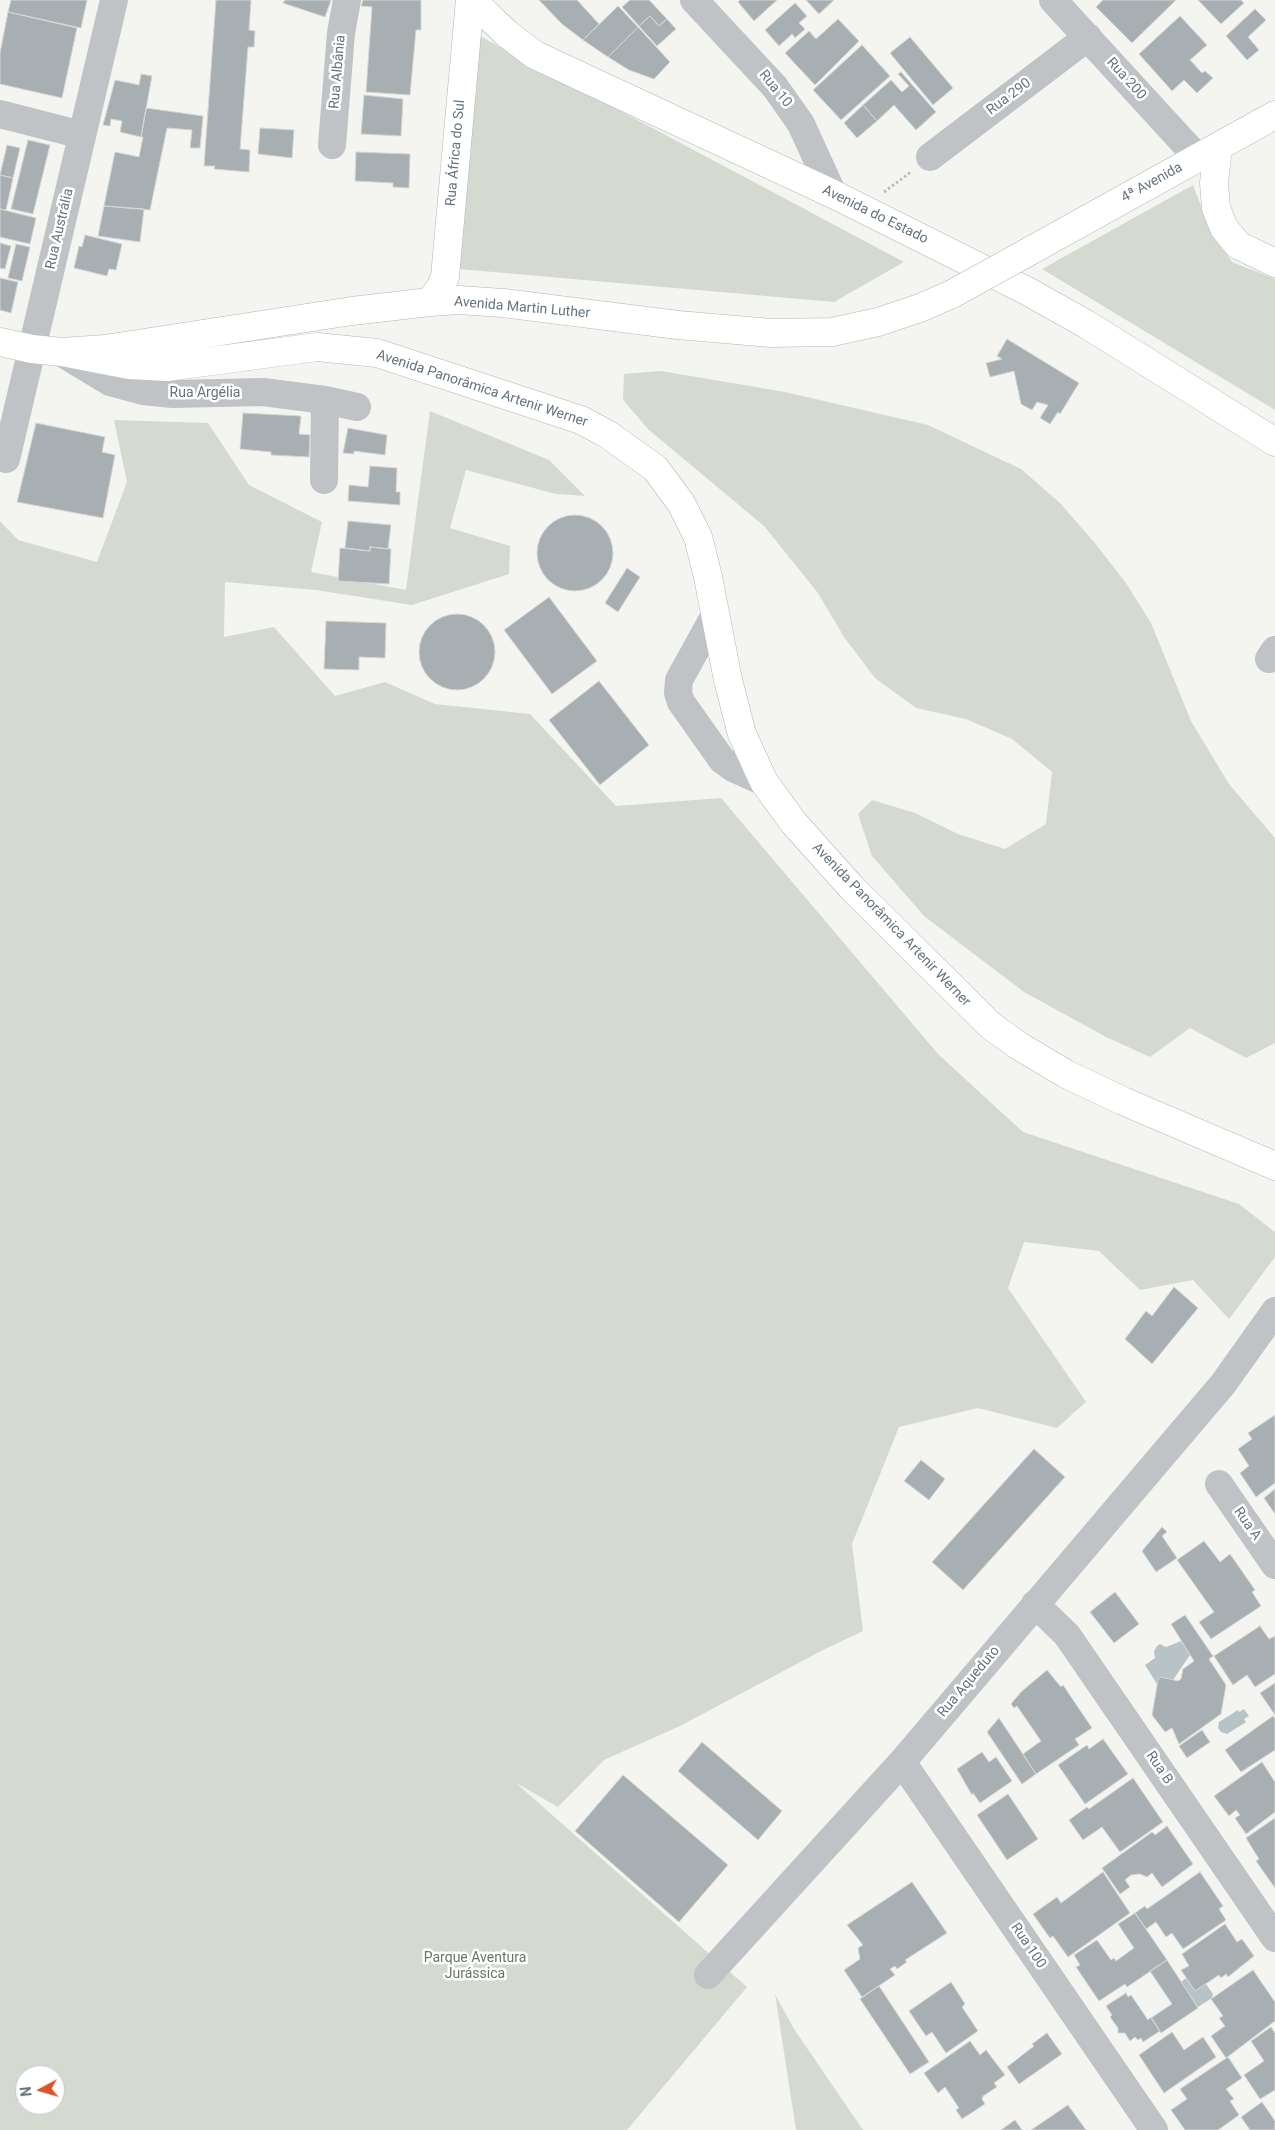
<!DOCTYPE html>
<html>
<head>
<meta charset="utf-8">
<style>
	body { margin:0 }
	#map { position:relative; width:1275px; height:2130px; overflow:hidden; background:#f4f4f0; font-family:Roboto,sans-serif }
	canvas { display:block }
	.north { position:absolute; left:15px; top:2065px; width:50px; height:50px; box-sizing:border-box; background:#fff; border:1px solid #c1c7cc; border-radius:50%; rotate:264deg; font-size:14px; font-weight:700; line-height:20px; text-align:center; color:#64737f }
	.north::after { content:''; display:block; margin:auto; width:18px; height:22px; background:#da5329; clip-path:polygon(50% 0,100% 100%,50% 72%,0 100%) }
</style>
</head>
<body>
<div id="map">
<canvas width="1275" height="2130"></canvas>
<div class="north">N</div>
</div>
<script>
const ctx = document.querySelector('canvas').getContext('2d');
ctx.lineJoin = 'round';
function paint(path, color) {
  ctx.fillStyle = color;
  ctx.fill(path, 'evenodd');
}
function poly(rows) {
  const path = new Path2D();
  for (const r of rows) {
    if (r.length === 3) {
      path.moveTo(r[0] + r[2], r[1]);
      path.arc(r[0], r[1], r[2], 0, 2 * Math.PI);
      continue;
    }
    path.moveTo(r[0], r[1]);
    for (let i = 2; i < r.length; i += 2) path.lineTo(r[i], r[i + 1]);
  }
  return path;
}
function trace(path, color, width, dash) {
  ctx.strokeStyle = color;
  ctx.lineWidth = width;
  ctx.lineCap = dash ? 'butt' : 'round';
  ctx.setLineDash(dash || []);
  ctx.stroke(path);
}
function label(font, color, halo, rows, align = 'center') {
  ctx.font = font + ' Roboto,sans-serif';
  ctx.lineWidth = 5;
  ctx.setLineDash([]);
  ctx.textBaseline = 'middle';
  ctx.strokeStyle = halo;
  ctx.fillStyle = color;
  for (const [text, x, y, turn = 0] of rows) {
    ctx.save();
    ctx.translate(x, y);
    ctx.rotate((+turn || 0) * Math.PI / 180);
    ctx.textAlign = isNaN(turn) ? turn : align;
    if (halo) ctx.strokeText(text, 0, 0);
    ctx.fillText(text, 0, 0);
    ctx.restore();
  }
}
paint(poly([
	[476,34,904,262,834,302,459,269],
	[1193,185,1211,232,1232,262,1275,279,1275,410,1042,269],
	[661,371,785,392,928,425,1021,469,1060,503,1094,542,1126,583,1151,623,1191,721,1229,784,1275,838,1275,1043,1246,1058,1190,1028,1150,1057,1106,1037,1024,992,924,916,872,856,858,814,872,800,915,813,958,834,1005,849,1046,824,1052,772,1012,739,966,719,916,708,875,678,844,637,818,593,764,526,649,430,623,400,624,374],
	[430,411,549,460,585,496,556,494,466,470,450,528,510,546,509,574,412,605,316,590,225,582,224,637,274,627,335,696,385,682,435,704,530,714,616,806,721,798,938,1054,1023,1132,1239,1204,1275,1232,1275,1257,1229,1319,1193,1280,1140,1290,1099,1251,1024,1242,1008,1288,1086,1402,1057,1428,978,1408,899,1427,852,1544,863,1631,821,1651,680,1726,604,1760,558,1807,516,1783,747,1987,627,2130,0,2130,0,521,18,540,97,562,127,482,114,420,208,423,249,485,322,522,311,572,406,590],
	[25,2075,55,2075,55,2105,25,2105],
	[775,1994,794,2029,863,2130,796,2130]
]), '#d5dad1');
paint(poly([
	[1181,1641,1190,1655,1173,1680,1161,1677,1157,1684,1145,1665,1155,1658,1154,1651,1157,1646,1160,1644,1166,1647],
	[1244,1709,1249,1716,1244,1719,1246,1722,1227,1734,1221,1732,1218,1728,1219,1722,1238,1710,1239,1712],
	[1186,1978,1195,1991,1206,1984,1213,1994,1212,1998,1198,2007,1181,1982]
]), '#b8c3c7');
const building = poly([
	[11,0,87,0,81,28,8,12,11,0],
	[216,0,251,0,249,30,255,31,254,47,248,47,240,149,250,150,249,172,214,169,215,166,204,166,216,0],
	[285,0,331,0,325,17,283,3,285,0],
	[363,0,421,0,421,30,416,30,410,95,366,92,372,7,361,6,363,0],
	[539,0,577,0,599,24,583,40,562,24,539,0],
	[630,0,649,0,667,19,659,26,650,16,639,26,622,7,630,0],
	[740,0,777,0,754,21,738,2,740,0],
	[806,0,834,0,819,14,806,0],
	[1103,0,1176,0,1132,43,1096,7,1103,0],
	[1198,0,1241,0,1244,3,1221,24,1198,0],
	[795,3,807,16,799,23,805,29,795,38,792,34,779,46,765,30,795,3],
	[618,6,638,27,608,57,583,40,618,6],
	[1255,9,1266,20,1248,37,1259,50,1247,60,1226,36,1255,9],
	[8,12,77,28,62,98,0,84,0,53,8,12],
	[650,16,659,26,667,19,676,29,657,46,639,26,650,16],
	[1180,16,1207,45,1190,60,1202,73,1205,71,1213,78,1197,93,1184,80,1172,91,1139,54,1180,16],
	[838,19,859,41,815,85,785,53,809,31,816,39,838,19],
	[638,27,670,62,654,79,629,70,608,57,638,27],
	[910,37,953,88,933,105,890,53,910,37],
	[862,45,890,76,841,120,813,90,862,45],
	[901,72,936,112,916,130,894,105,877,121,863,105,891,80,902,92,909,86,898,74,901,72],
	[141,74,152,76,141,137,120,132,122,121,111,119,110,126,103,125,115,80,139,85,141,74],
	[364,95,403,99,401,136,361,134,364,95],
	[863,105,877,121,857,138,844,123,863,105],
	[146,108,203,116,200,148,190,148,192,130,167,128,150,210,104,206,115,152,139,157,143,137,141,137,146,108],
	[260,128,294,130,292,158,258,154,260,128],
	[28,140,50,145,33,214,11,209,28,140],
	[7,145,20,148,13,178,0,175,7,145],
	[356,152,410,154,409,188,393,187,393,183,355,181,356,152],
	[0,175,13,178,6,210,0,209,0,175],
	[104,206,144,209,140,242,98,236,104,206],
	[0,209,36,218,30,244,0,237,0,209],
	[85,235,122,244,116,270,109,269,107,276,74,268,79,246,82,247,85,235],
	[0,243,11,246,5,269,0,268,0,243],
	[16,244,30,247,22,281,8,278,16,244],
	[0,278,18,282,11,313,0,310,0,278],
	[1007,339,1079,383,1060,414,1058,412,1050,424,1040,418,1048,405,1037,402,1032,410,1021,404,1014,371,990,377,986,363,1002,359,997,356,1007,339],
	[243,413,301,416,299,434,310,435,309,457,271,455,271,452,240,449,243,413],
	[36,423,105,437,102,452,115,455,103,518,17,502,36,423],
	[348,428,387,435,385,455,354,451,354,454,343,453,348,428],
	[370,466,397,468,396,492,400,492,400,505,348,501,349,485,368,487,370,466],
	[575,553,38],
	[348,521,391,525,388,549,370,547,370,551,345,548,348,521],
	[370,547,391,549,389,584,338,581,340,548,370,551,370,547],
	[627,568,640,577,618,612,605,603,627,568],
	[549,597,597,661,552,694,504,630,549,597],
	[457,652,38],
	[326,621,386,623,385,658,359,657,359,670,324,669,326,621],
	[599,681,649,745,600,785,549,720,599,681],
	[1174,1287,1198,1308,1152,1364,1125,1339,1146,1311,1152,1316,1174,1287],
	[1275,1415,1275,1483,1256,1497,1240,1473,1249,1466,1238,1449,1252,1439,1248,1433,1275,1415],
	[1034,1449,1065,1477,963,1590,932,1562,1034,1449],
	[921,1460,945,1479,929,1500,904,1481,921,1460],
	[1275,1489,1275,1514,1264,1498,1275,1489],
	[1162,1527,1167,1532,1162,1536,1177,1558,1156,1572,1142,1551,1162,1527],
	[1204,1541,1220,1562,1230,1554,1255,1590,1252,1592,1261,1606,1211,1639,1199,1622,1214,1612,1177,1560,1204,1541],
	[1115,1592,1139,1624,1114,1643,1090,1612,1115,1592],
	[1185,1615,1213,1656,1209,1659,1226,1685,1221,1714,1179,1744,1172,1728,1165,1732,1152,1715,1158,1680,1161,1677,1178,1681,1181,1679,1183,1669,1194,1661,1171,1624,1185,1615],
	[1260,1626,1269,1639,1275,1636,1275,1674,1255,1687,1247,1675,1233,1685,1214,1656,1260,1626],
	[1047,1670,1061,1687,1063,1685,1092,1728,1075,1739,1079,1745,1036,1774,1023,1754,1041,1741,1017,1706,1014,1708,1011,1704,1021,1692,1047,1670],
	[1275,1683,1275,1715,1260,1693,1275,1683],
	[1273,1716,1275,1719,1275,1750,1241,1772,1225,1750,1273,1716],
	[999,1718,1036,1774,1022,1784,987,1732,999,1718],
	[1202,1730,1210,1742,1187,1758,1179,1746,1202,1730],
	[1103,1739,1128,1774,1085,1804,1058,1765,1087,1745,1089,1749,1103,1739],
	[702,1742,782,1811,758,1840,678,1771,702,1742],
	[982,1752,989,1762,996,1757,1012,1781,980,1803,973,1793,972,1795,957,1769,982,1752],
	[1262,1762,1275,1782,1275,1812,1246,1834,1235,1818,1240,1815,1236,1810,1229,1816,1214,1796,1262,1762],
	[623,1775,728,1865,679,1922,575,1831,623,1775],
	[1133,1778,1163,1822,1120,1852,1102,1827,1083,1840,1069,1820,1087,1807,1089,1809,1133,1778],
	[1008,1794,1038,1839,1007,1860,977,1815,1008,1794],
	[1275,1818,1275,1888,1256,1861,1259,1859,1246,1838,1275,1818],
	[1167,1826,1193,1864,1162,1887,1152,1873,1147,1877,1140,1874,1131,1875,1125,1880,1130,1887,1120,1894,1102,1868,1152,1832,1155,1835,1167,1826],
	[1103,1872,1130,1913,1068,1957,1053,1936,1050,1938,1033,1914,1057,1897,1061,1903,1103,1872],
	[1200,1872,1223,1906,1219,1909,1226,1920,1183,1949,1172,1933,1166,1937,1156,1922,1146,1929,1135,1913,1145,1906,1147,1909,1200,1872],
	[912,1882,947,1933,905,1960,907,1962,897,1969,895,1966,890,1969,895,1975,862,1997,844,1970,860,1959,858,1948,863,1945,847,1925,912,1882],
	[1135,1913,1167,1960,1127,1987,1125,1984,1099,2001,1076,1967,1080,1965,1074,1955,1097,1940,1111,1960,1114,1958,1116,1961,1134,1948,1118,1924,1135,1913],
	[1225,1924,1237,1942,1242,1939,1254,1956,1228,1977,1226,1974,1221,1978,1219,1975,1195,1991,1181,1970,1189,1966,1182,1954,1225,1924],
	[1167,1960,1198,2008,1161,2033,1151,2018,1172,2004,1150,1971,1167,1960],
	[1253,1970,1275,2002,1275,2021,1226,2058,1211,2036,1225,2026,1219,2018,1223,2016,1211,1999,1253,1970],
	[951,1982,965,2004,962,2007,978,2031,946,2053,932,2032,926,2036,909,2011,951,1982],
	[879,1986,929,2062,910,2074,860,1999,879,1986],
	[1126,1993,1128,1997,1131,1995,1148,2020,1151,2017,1160,2031,1143,2042,1141,2038,1138,2040,1135,2037,1130,2041,1125,2033,1118,2033,1118,2028,1110,2017,1112,2015,1106,2006,1126,1993],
	[1271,2027,1275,2033,1275,2090,1260,2099,1244,2075,1264,2061,1251,2041,1271,2027],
	[1172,2032,1184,2050,1203,2037,1216,2057,1164,2093,1139,2055,1172,2032],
	[1047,2033,1062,2054,1019,2084,1007,2067,1034,2046,1032,2044,1047,2033],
	[970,2041,980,2055,986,2050,1005,2075,994,2083,997,2087,983,2096,982,2099,985,2104,962,2119,956,2110,959,2108,945,2087,938,2093,924,2073,970,2041],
	[1228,2057,1242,2078,1226,2089,1234,2099,1230,2101,1239,2115,1218,2130,1185,2130,1171,2110,1187,2099,1180,2089,1228,2057],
	[1262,2102,1275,2121,1275,2130,1250,2130,1241,2117,1262,2102],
	[1068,2105,1086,2130,1031,2130,1068,2105],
	[1015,2120,1022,2130,1001,2130,1015,2120]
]);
paint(building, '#a8afb3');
trace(building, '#d5d5d3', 1);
const major = poly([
	[472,0,506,33,535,55,833,194,1027,291,1086,324,1275,442],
	[1218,147,1214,183,1216,208,1224,228,1238,245,1275,263],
	[1030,251,1275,115],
	[430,302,440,288,445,277,470,0],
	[0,342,32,349,62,352,105,349,352,311,430,302,459,300,503,303,678,325,771,333,832,332,878,322,920,308,952,294],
	[62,352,129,365,167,367,317,347,377,353,581,420,607,434,655,468,681,503,698,537,708,577,728,680,742,734,764,782,793,822,852,888,991,1026,1019,1046,1066,1074,1123,1101,1275,1166]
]);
trace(major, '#b2b6b9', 29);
trace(poly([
	[884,192,911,172]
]), '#b9bbbd', 3, [2.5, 2.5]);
trace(poly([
	[694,0,775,87,801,124,833,194],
	[1053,0,1198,158],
	[0,114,82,135],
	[332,145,341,33,347,0],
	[930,157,1088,37],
	[62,353,110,382,143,391,173,394,263,392,325,400,357,407],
	[6,459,114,0],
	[324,480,325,400],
	[715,615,679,680,678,693,681,702,722,760,733,768,764,782],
	[1269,659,1275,650],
	[1219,1484,1275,1565],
	[1035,1604,1067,1635,1275,1938],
	[902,1762,1154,2130],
	[708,1975,902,1762,1223,1384,1275,1311]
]), '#bfc3c6', 28);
trace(major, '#fff', 28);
const majorBridge = poly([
	[952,294,1030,251]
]);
trace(majorBridge, '#b2b6b9', 29, []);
trace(majorBridge, '#fff', 28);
label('14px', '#64737f', '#fff', [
	["Rua Albânia",338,72,-85],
	["Rua 200",1126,79,48],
	["Rua 10",775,89,51],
	["Rua 290",1009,97,-37],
	["Rua África do Sul",456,153,-85],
	["4ª Avenida",1152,183,-29],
	["Avenida do Estado",875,215,26],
	["Rua Austrália",60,229,-77],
	["Avenida Martin Luther",522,308,5],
	["Avenida Panorâmica Artenir Werner",482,389,18],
	["Rua Argélia",205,393],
	["Avenida Panorâmica Artenir Werner",891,925,46],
	["Rua A",1247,1524,55],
	["Rua Aqueduto",969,1682,-50],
	["Rua B",1159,1768,56],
	["Rua 100",1028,1946,56]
]);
label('14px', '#677762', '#fff', [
	["Parque Aventura",475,1958],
	["Jurássica",475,1974]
]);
</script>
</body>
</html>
